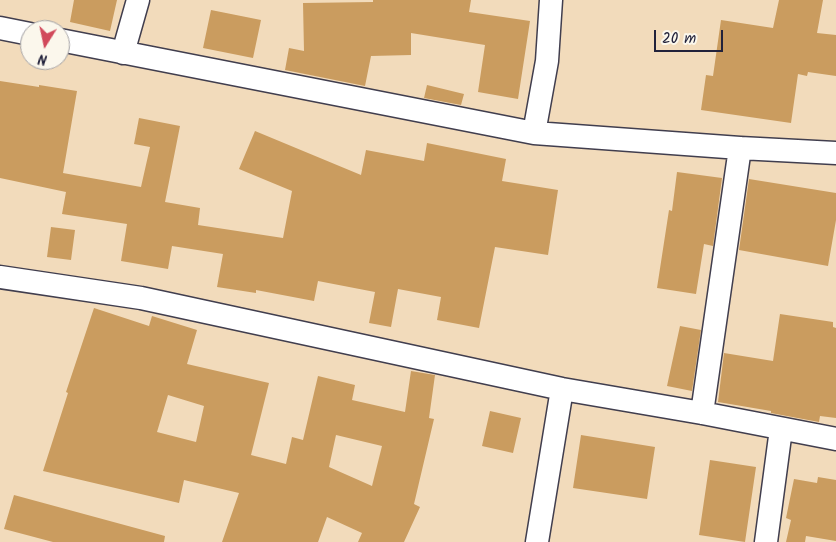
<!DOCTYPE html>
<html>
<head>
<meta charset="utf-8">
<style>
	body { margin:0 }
	#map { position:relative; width:836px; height:542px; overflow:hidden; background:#f2dbbb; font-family:Kalam,sans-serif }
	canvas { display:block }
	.north { position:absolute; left:20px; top:20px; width:50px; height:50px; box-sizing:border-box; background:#fbf7ec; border:1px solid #a4a2a5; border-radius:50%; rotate:190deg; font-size:14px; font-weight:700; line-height:20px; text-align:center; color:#22223b }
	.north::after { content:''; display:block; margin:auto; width:18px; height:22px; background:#d1495b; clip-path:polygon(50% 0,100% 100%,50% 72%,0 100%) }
	.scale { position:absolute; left:654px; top:30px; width:69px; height:22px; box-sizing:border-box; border:2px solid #22223b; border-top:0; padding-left:6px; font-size:15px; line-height:18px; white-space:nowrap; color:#22223b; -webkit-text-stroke:4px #fbf7ec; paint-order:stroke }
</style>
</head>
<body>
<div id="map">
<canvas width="836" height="542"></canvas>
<div class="north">N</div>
<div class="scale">20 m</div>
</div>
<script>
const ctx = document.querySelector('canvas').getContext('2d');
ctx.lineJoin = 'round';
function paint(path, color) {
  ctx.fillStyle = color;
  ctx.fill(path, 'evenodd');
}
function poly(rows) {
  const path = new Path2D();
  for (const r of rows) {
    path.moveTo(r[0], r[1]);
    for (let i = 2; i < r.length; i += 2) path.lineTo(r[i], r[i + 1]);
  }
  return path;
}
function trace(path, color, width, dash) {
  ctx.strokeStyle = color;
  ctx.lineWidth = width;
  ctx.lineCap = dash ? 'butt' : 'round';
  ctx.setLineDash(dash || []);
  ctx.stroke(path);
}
paint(poly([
	[74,0,117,0,110,31,70,22],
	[373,0,471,0,469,12,530,21,518,99,478,92,485,45,411,33,411,55,371,56,365,86,285,70,289,48,304,51,303,3,373,2],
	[779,0,823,0,817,33,836,35,836,76,808,72,807,76,798,74,791,123,701,110,706,75,713,76,721,20,773,28],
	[211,10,261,20,253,58,203,48],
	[0,81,39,87,39,85,77,91,63,173,141,187,150,147,134,144,139,118,180,126,165,202,200,208,198,225,283,238,292,191,239,169,255,131,361,175,366,150,424,161,427,143,506,159,502,181,558,190,548,255,495,247,479,328,437,320,441,297,398,289,391,327,369,323,375,292,318,281,314,301,256,290,256,293,217,287,223,254,172,246,168,269,121,261,127,224,62,214,66,192,0,178],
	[427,85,464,94,461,105,424,98],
	[677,172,722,178,713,246,704,244,696,294,657,288,669,210,672,211],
	[749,179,836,193,836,220,828,266,739,250],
	[51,227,75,230,71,260,47,257],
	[94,308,149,326,152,316,197,330,187,364,269,383,251,455,286,464,292,437,303,440,318,376,355,385,352,400,405,412,411,371,435,375,429,418,434,419,414,504,420,507,404,542,358,542,362,533,327,517,318,542,222,542,239,493,184,480,179,503,43,471,68,393,66,392],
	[168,395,204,406,196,442,157,432],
	[336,435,382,446,372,486,329,467],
	[780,314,833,322,833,327,836,328,836,418,820,416,819,422,771,413,771,411,718,402,724,353,773,361],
	[680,326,701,330,692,391,667,386],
	[490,411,521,418,513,453,482,446],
	[581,435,655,447,647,499,573,488],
	[710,460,756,467,745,542,699,535],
	[818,477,836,480,836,541,806,536,805,542,786,542,791,520,786,518,794,479,817,483],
	[14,495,165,536,164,542,53,542,4,529]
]), '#ca9c5f');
const minor = poly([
	[0,28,30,34],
	[60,40,534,133,740,148,836,153],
	[123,53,138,0],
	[534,133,547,61,551,0],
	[0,277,141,298,562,389,702,413,836,439],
	[702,413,740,148],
	[537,542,562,389],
	[766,542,781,429]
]);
trace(minor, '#413e4e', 25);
trace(minor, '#fff', 22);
</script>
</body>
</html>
